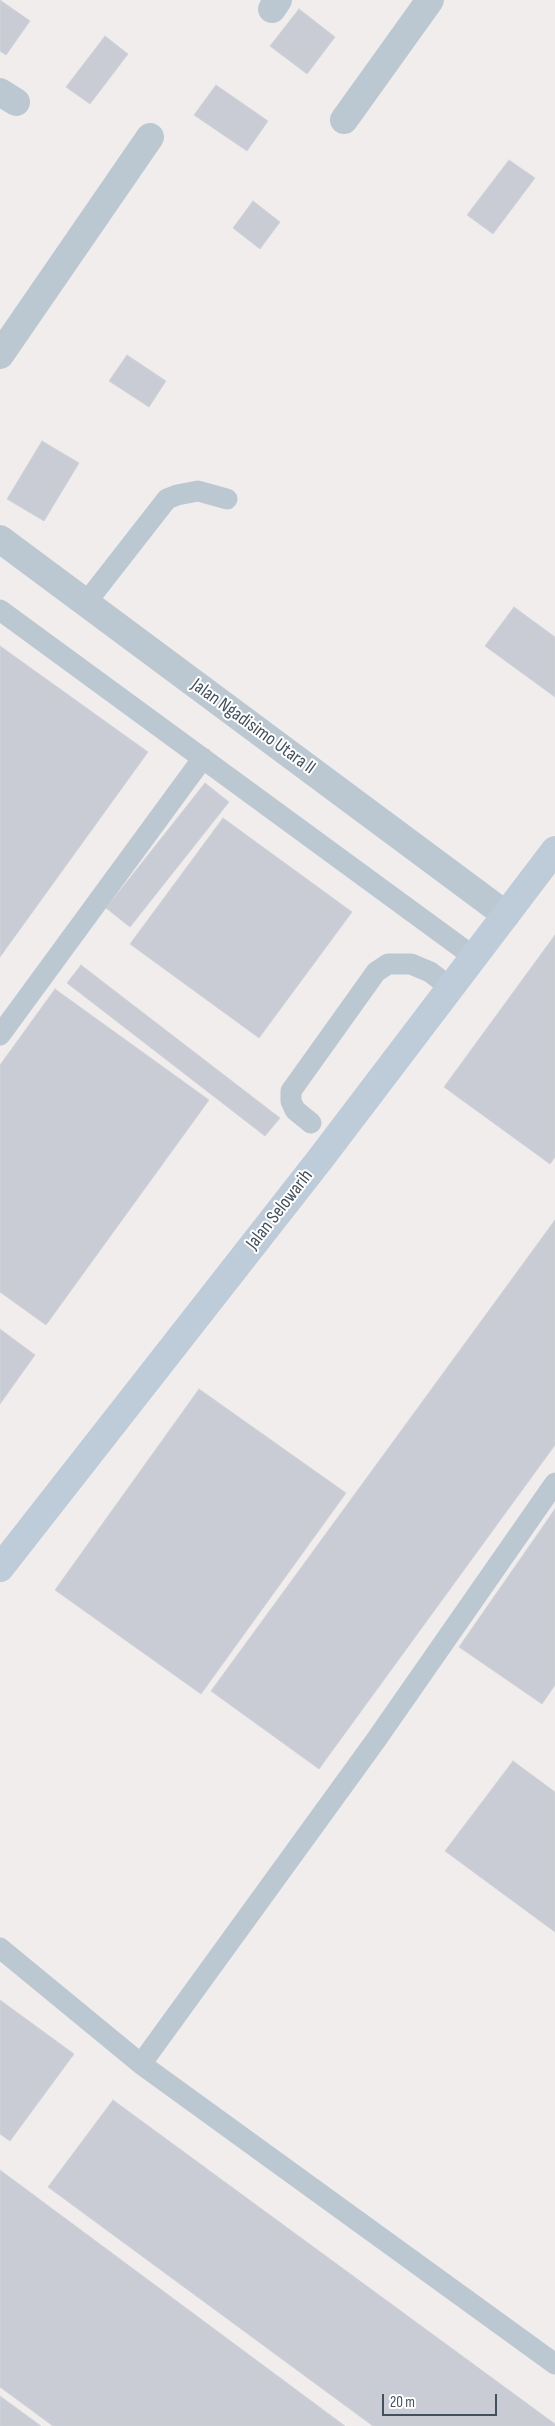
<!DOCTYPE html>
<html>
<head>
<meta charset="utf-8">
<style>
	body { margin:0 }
	#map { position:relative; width:555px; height:2426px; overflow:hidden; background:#f1eded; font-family:"Sofia Sans Condensed",sans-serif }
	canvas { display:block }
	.scale { position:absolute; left:382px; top:2394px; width:115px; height:22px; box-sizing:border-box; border:2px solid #44515d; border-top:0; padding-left:6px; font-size:15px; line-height:18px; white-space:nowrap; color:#44515d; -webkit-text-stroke:4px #fff; paint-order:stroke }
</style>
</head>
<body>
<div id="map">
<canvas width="555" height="2426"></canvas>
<div class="scale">20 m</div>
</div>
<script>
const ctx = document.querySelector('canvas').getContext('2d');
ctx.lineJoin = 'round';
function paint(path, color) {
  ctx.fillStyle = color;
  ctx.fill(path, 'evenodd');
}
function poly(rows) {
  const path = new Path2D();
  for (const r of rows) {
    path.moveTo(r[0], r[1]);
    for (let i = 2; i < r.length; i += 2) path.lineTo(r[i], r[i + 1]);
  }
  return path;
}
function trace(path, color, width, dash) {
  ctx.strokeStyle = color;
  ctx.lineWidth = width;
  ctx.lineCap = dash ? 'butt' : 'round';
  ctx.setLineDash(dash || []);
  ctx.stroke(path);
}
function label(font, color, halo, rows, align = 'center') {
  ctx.font = font + ' "Sofia Sans Condensed",sans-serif';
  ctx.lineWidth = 4;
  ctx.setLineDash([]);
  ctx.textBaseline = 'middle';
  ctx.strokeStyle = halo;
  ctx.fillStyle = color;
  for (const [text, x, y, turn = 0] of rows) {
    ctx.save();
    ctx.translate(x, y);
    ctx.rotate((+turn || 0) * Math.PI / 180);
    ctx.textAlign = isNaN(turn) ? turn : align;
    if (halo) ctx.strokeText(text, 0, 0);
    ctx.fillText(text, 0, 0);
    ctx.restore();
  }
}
const building = poly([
	[0,0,30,21,6,55,0,51,0,0],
	[299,9,335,37,307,74,270,46,299,9],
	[105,36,128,54,90,104,66,87,105,36],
	[216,85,268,121,247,151,194,115,216,85],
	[509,160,535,178,493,234,467,215,509,160],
	[253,201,280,222,260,249,233,228,253,201],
	[127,355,166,381,149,407,109,381,127,355],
	[42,441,79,463,44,521,7,499,42,441],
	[514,607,555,637,555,697,485,646,514,607],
	[0,646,148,752,0,957,0,646],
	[205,783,229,802,130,927,106,908,205,783],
	[223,818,352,912,259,1038,130,944,223,818],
	[555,935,555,1157,550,1164,444,1087,555,935],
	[81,965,280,1118,265,1136,67,983,81,965],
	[55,989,209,1100,46,1325,0,1292,0,1065,55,989],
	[555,1220,555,1445,319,1769,211,1691,555,1220],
	[0,1329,35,1355,0,1404,0,1329],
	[199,1389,346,1493,201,1694,55,1590,199,1389],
	[555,1509,555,1685,542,1704,459,1647,555,1509],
	[513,1761,555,1792,555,1932,445,1851,513,1761],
	[0,2000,74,2054,10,2141,0,2134,0,2000],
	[113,2100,555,2424,555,2426,373,2426,48,2187,113,2100],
	[0,2170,345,2426,53,2426,0,2387,0,2170],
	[0,2396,41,2426,0,2426,0,2396]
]);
paint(building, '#c9ccd4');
trace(building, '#d1d3da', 1);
trace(poly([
	[85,604,167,499,177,495,198,491,227,499],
	[0,610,474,957],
	[0,1035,203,758],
	[311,1123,295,1110,291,1101,291,1091,376,972,388,964,411,964,430,972,450,987],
	[0,1948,141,2064,555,2364],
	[141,2064,376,1740,555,1483]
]), '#bcc8d1', 21);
trace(poly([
	[272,9,278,0],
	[0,92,16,102],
	[344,120,430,0],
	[0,355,150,137],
	[0,539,506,915]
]), '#bcc8d1', 28);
trace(poly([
	[0,1568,321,1158,555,850]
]), '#becbd9', 28);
label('19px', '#44515d', '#fff', [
	["Jalan Ngadisimo Utara II",253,727,36],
	["Jalan Selowarih",280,1210,-52]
]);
</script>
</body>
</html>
